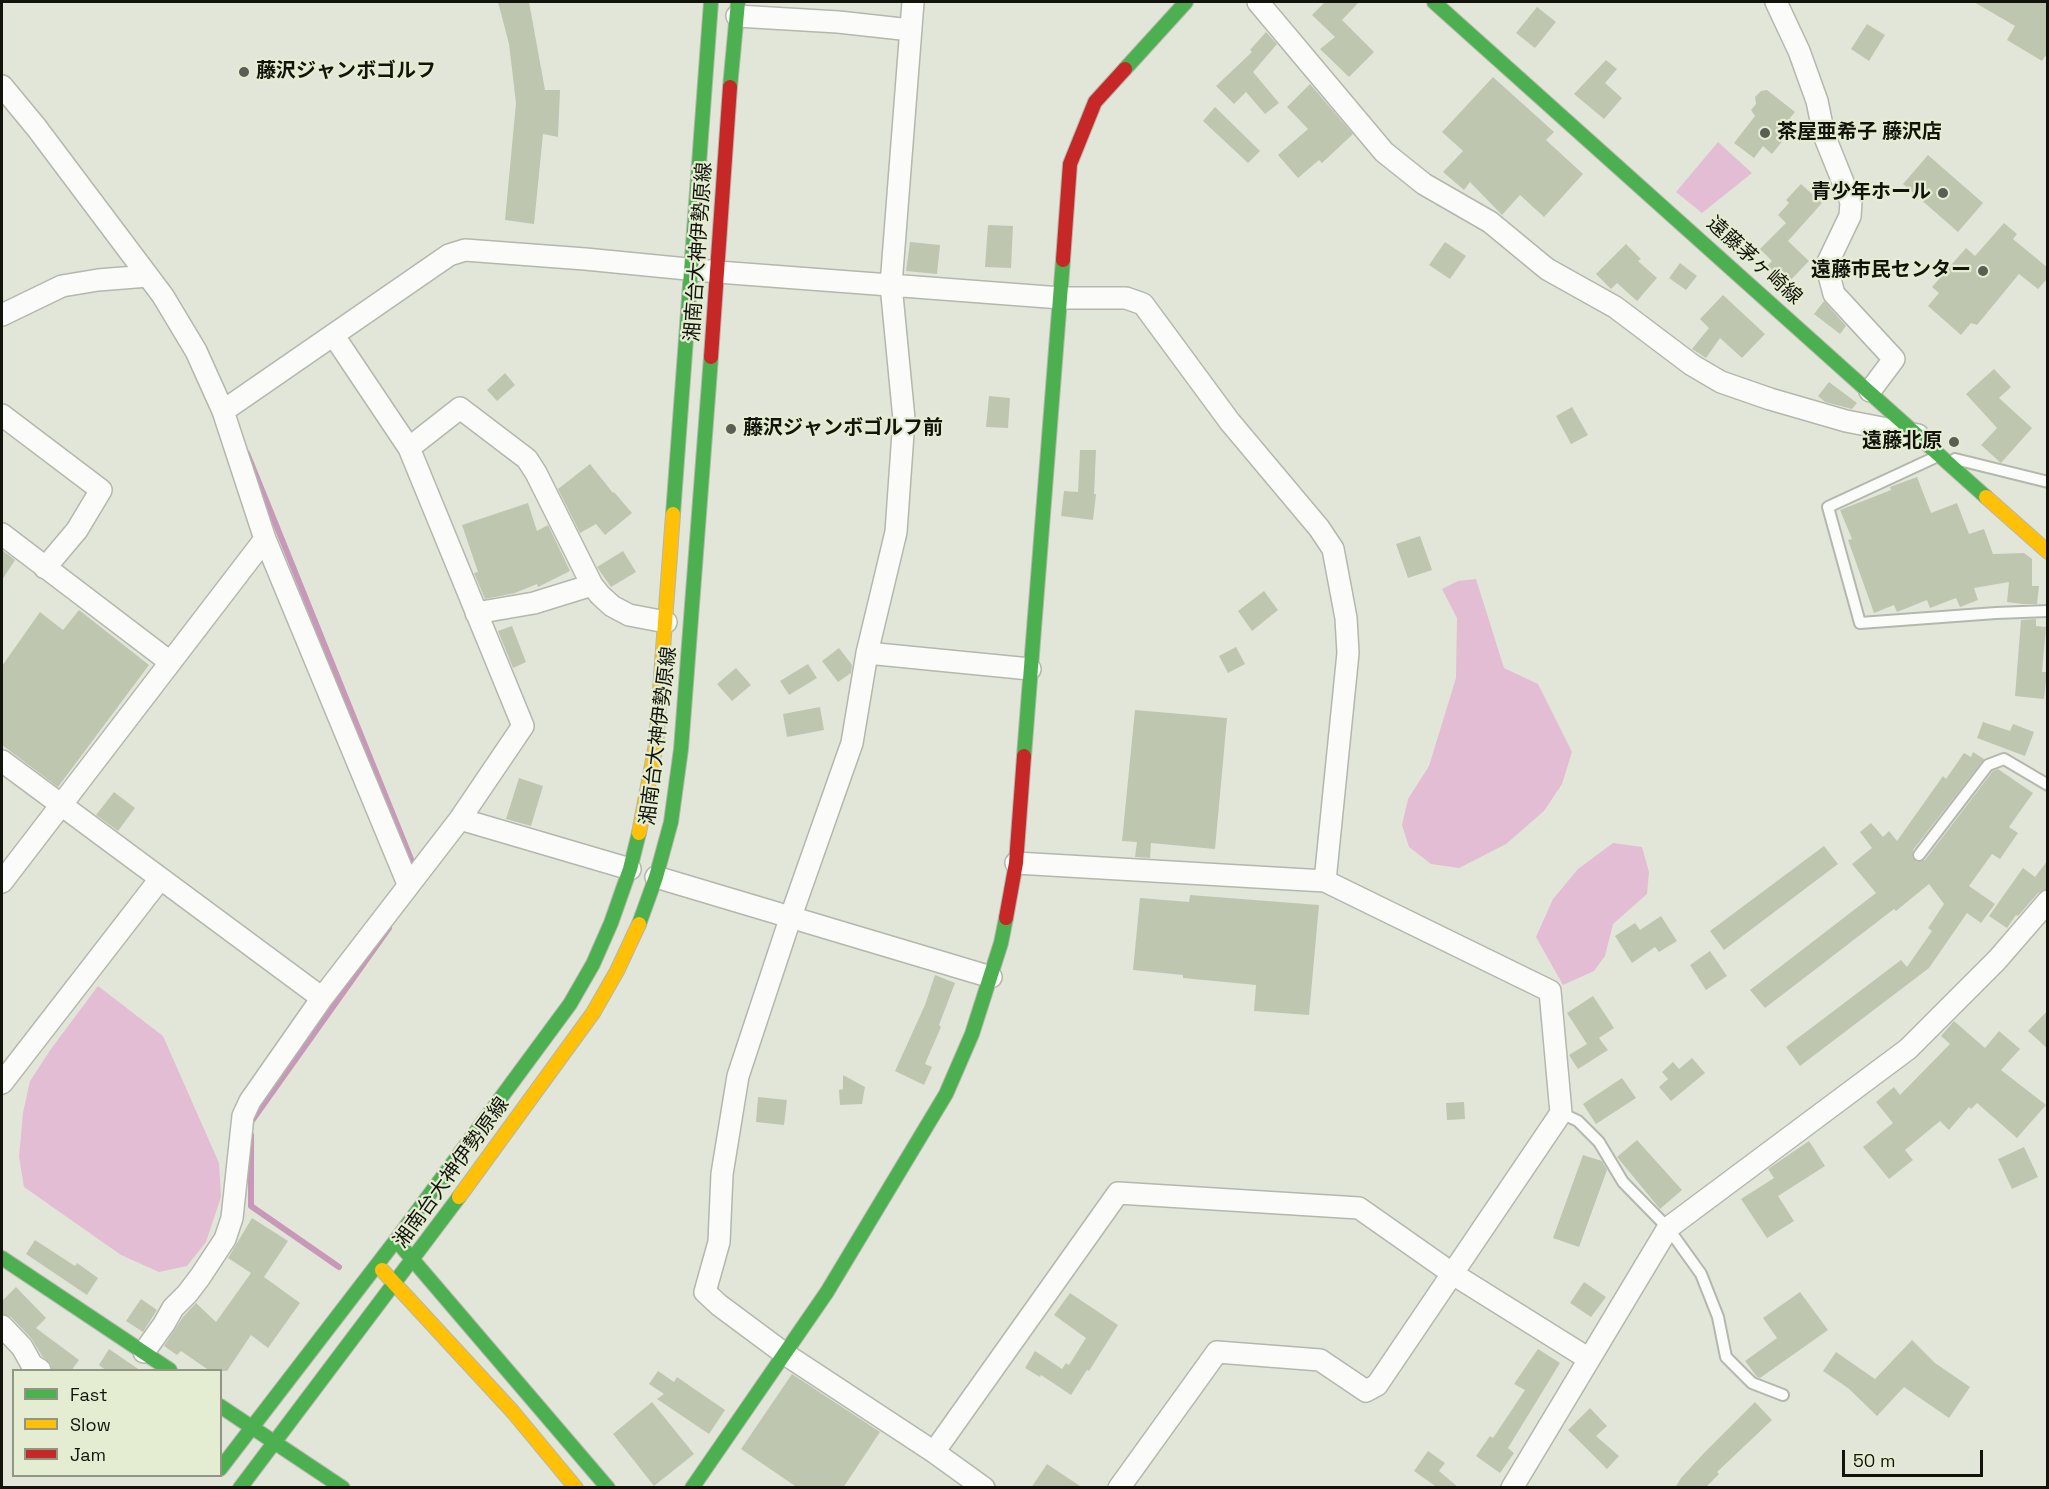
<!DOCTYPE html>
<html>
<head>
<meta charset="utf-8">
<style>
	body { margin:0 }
	#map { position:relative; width:2049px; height:1489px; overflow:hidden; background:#e2e6d8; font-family:"Space Grotesk",sans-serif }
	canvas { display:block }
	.frame { position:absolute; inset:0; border:3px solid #12140b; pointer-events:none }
	.legend { position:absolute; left:12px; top:1369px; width:210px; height:108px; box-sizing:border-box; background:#e4ecd2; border:2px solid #909682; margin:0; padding:8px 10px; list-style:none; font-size:18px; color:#12140b }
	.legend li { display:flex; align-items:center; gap:12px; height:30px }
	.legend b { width:30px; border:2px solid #909682 }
	.scale { position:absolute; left:1842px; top:1450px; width:141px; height:27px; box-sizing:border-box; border:3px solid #12140b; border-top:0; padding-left:8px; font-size:18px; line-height:21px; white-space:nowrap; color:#12140b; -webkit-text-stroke:4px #e4ecd2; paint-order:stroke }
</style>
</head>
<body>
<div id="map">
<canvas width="2049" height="1489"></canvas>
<div class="frame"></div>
<ul class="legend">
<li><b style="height:8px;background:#4caf50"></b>Fast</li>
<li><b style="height:8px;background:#ffc107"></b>Slow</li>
<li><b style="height:8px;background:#c62828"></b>Jam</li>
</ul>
<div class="scale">50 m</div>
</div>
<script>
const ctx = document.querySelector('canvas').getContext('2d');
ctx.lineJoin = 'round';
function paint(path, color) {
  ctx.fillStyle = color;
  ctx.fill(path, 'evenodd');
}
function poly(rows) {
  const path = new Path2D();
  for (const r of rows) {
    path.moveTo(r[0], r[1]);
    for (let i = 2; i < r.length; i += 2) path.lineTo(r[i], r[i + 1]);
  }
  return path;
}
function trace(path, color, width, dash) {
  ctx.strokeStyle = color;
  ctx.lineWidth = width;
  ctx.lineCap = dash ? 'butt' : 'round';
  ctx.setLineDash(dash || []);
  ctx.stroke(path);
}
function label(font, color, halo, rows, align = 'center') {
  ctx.font = font + ' "Space Grotesk","Noto Sans JP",sans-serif';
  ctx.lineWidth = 4.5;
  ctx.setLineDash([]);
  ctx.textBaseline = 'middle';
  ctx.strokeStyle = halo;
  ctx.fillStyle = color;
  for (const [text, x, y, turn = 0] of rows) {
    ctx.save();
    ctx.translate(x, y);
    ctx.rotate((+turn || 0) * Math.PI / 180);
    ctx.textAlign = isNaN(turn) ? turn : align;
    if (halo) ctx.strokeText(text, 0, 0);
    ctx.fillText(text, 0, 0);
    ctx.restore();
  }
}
paint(poly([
	[1718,142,1752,173,1702,213,1676,192],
	[1476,579,1504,668,1538,684,1572,752,1562,784,1544,811,1506,844,1459,868,1431,864,1409,847,1402,825,1408,799,1429,766,1456,678,1457,618,1442,589,1458,581],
	[1613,843,1642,847,1649,872,1647,894,1613,924,1605,956,1594,971,1563,985,1536,937,1553,899,1578,869],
	[98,986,163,1036,219,1163,221,1197,206,1242,187,1266,159,1272,121,1255,24,1187,19,1157,23,1113,30,1081,51,1049]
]), '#e3bdd3');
trace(poly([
	[247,453,415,869],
	[251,1122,389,928],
	[251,1135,251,1206,339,1267]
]), '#c798b7', 6);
paint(poly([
	[498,2,529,2,545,90,560,90,558,137,543,134,534,224,505,220,516,103,509,44],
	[1325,2,1359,2,1342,20,1374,52,1349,77,1320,49,1335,37,1312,15],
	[1974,2,2048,2,2048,52,2042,61,2007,40,2015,26],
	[1537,7,1556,22,1535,48,1516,33],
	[1867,24,1885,35,1869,61,1851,49],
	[1266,32,1277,44,1253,72,1279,103,1265,114,1246,92,1234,104,1216,86,1252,52,1250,50],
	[1606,60,1617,69,1605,83,1622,98,1604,119,1574,94],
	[1493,77,1554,132,1546,140,1583,174,1544,217,1520,195,1502,215,1470,182,1464,190,1443,172,1463,151,1442,132],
	[1310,84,1353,134,1322,163,1319,160,1298,178,1278,155,1308,129,1287,107],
	[1767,90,1795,112,1790,118,1797,123,1772,154,1763,146,1754,158,1734,143,1755,116,1751,110,1756,104,1755,97,1761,91],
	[1215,107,1260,151,1248,163,1203,121],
	[1928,155,1983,203,1958,232,1903,184],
	[1801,184,1822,203,1788,241,1809,261,1784,287,1765,268,1772,261,1760,249,1786,223,1778,215,1789,203,1786,200],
	[2004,223,2017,234,2013,239,2048,268,2048,278,2038,289,2019,274,1977,325,1971,323,1961,335,1928,306,1939,293,1932,287,1966,248,1975,256],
	[988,225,1013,226,1011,268,985,267],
	[910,242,940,245,937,274,906,271],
	[1445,242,1466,256,1450,279,1429,265],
	[1626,244,1641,259,1638,261,1657,278,1637,301,1617,283,1611,289,1596,274],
	[1680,263,1697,276,1686,290,1669,278],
	[1723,295,1765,334,1742,358,1720,338,1706,358,1692,349,1709,328,1700,319],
	[1824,301,1846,326,1840,334,1814,314],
	[1994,369,2011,387,1999,398,2032,428,2001,463,1981,445,1997,428,1966,394],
	[505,373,515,385,497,401,487,390],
	[1829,382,1857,403,1852,409,1825,402,1818,396],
	[989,396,1010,398,1008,428,986,427],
	[1572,407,1588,435,1571,444,1556,416],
	[1080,450,1096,450,1094,494,1096,494,1093,520,1061,516,1064,491,1078,492],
	[590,464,613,493,614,492,632,513,605,535,596,524,580,533,558,489],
	[1917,477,1931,513,1957,503,1969,534,1984,529,1993,554,2024,553,2032,559,2032,586,2039,586,2037,604,2023,604,2007,602,2009,582,1974,588,1978,600,1960,607,1956,598,1930,608,1927,600,1897,612,1894,605,1874,613,1848,540,1852,539,1840,510,1891,490,1890,487],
	[528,503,537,531,548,525,570,571,538,587,537,584,515,593,485,599,474,573,478,572,462,525],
	[1420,536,1432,570,1408,578,1396,544],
	[2,550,15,560,2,580],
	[623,551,636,572,611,587,597,567],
	[1264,591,1278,610,1252,631,1238,611],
	[79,610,149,665,58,787,2,745,2,666,40,612,63,630],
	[2036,619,2036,626,2046,627,2042,672,2047,672,2044,699,2015,696,2021,620],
	[512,626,526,662,513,668,498,631],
	[1236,647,1245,664,1228,673,1219,656],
	[839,648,852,665,851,673,838,682,822,661],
	[808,664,817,678,789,695,780,681],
	[736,668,751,685,732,701,717,684],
	[820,707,824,730,787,737,783,714],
	[1135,710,1227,718,1215,849,1151,843,1150,858,1135,857,1137,842,1122,841],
	[1983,722,2010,731,2013,724,2034,732,2025,756,1977,738],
	[1973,752,1984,759,1913,850,1912,857,1917,862,1925,860,1993,771,1998,769,2033,793,2009,827,2018,833,2000,859,1992,854,1969,886,1995,904,1981,923,1967,913,1929,968,1800,1066,1786,1047,1901,960,1907,967,1932,931,1928,928,1944,904,1929,884,1896,911,1894,909,1765,1008,1750,990,1876,893,1852,864,1872,848,1860,832,1871,823,1883,837,1889,831,1897,841,1943,776,1946,779,1964,753,1971,757],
	[519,778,543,786,531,826,506,819],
	[114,792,135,808,118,831,96,815],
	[1824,846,1838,864,1724,950,1710,931],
	[2048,860,2048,889,2038,893,2018,916,2016,915,2007,928,1989,916,2023,868,2035,877],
	[1190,895,1319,905,1309,1015,1254,1011,1256,985,1183,978,1183,975,1133,970,1140,898,1189,902],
	[1661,916,1677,941,1659,952,1655,947,1632,963,1615,936,1635,923,1640,930],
	[1710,951,1727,976,1706,990,1690,965],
	[935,975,955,983,939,1025,941,1027,925,1064,932,1067,924,1085,895,1071,925,1005],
	[1593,996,1614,1028,1599,1038,1608,1050,1578,1069,1569,1055,1587,1044,1567,1013],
	[2048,1010,2048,1049,2028,1031],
	[1954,1021,1985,1048,1999,1031,2020,1049,2001,1070,2046,1105,2017,1138,1977,1103,1971,1109,1969,1107,1949,1130,1940,1121,1905,1150,1913,1160,1889,1179,1863,1147,1893,1123,1876,1102,1894,1087,1900,1095,1950,1044,1941,1036],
	[1692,1058,1705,1073,1671,1101,1659,1087,1668,1079,1662,1072,1673,1062,1679,1069],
	[843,1075,865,1087,862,1104,840,1105,839,1090,843,1089],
	[1622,1078,1636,1098,1596,1124,1583,1104],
	[758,1097,787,1100,784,1125,756,1122],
	[1464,1102,1465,1119,1447,1120,1446,1103],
	[1637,1140,1682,1190,1660,1209,1617,1157],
	[1809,1141,1825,1166,1778,1196,1794,1221,1767,1238,1741,1199,1774,1178,1768,1169],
	[2024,1147,2038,1177,2012,1189,1998,1159],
	[1583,1155,1602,1161,1607,1170,1579,1247,1553,1238],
	[252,1218,288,1241,264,1277,300,1303,268,1348,251,1335,227,1371,210,1371,181,1351,177,1355,164,1346,183,1317,196,1303,216,1322,251,1273,228,1258],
	[35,1240,75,1266,77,1263,98,1278,87,1295,26,1254],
	[1584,1282,1606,1297,1591,1317,1570,1303],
	[16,1287,46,1318,36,1328,79,1360,71,1371,52,1369,51,1364,42,1356,31,1338,11,1317,2,1314,2,1301],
	[1800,1292,1828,1330,1760,1378,1757,1377,1745,1361,1777,1338,1763,1318],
	[1070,1293,1118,1325,1089,1371,1087,1370,1071,1395,1041,1375,1040,1377,1025,1368,1035,1351,1062,1369,1066,1363,1069,1365,1086,1338,1054,1315],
	[141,1299,157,1310,143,1332,126,1321],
	[1912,1340,1935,1363,1970,1387,1949,1418,1904,1387,1877,1416,1848,1388,1823,1371,1836,1352,1875,1379],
	[109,1349,141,1371,107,1371,99,1365],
	[1538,1349,1560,1363,1508,1448,1514,1453,1500,1473,1476,1456,1490,1436,1493,1438,1525,1390,1514,1384],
	[658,1371,674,1382,677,1377,725,1410,709,1434,657,1399,664,1394,649,1384],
	[792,1374,880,1432,843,1488,798,1488,741,1449],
	[652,1402,694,1454,654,1486,613,1434],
	[1755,1402,1772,1420,1717,1472,1719,1474,1705,1488,1675,1488,1681,1478,1704,1453],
	[1590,1408,1607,1426,1596,1436,1619,1456,1607,1469,1568,1430],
	[1428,1451,1445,1463,1439,1471,1459,1488,1438,1488,1414,1471],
	[1047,1464,1083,1488,1031,1488]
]), '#bfc6af');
const lane = poly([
	[1938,456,1828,507,1860,623,1996,613,2048,611],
	[1955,459,2048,482],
	[1919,855,1988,765,2004,759,2048,785],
	[1561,1113,1578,1121,1599,1142,1623,1182,1668,1228,1701,1274,1718,1317,1726,1357,1752,1383,1783,1395]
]);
const street = poly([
	[913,2,891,285,904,419,896,532,867,653,852,743,791,916,738,1076,722,1174,719,1242,705,1292,719,1305,785,1354,934,1452,984,1488],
	[1258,2,1384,152,1424,184,1490,222,1547,269,1615,307,1692,365,1721,382,1770,399,1846,421,1918,435],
	[1776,2,1799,51,1817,101,1824,135,1851,202,1850,216,1828,262,1830,279,1834,294,1894,359,1870,391],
	[737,16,838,22,911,30],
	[2,86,36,127,163,296,196,351,223,411,265,539,408,884],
	[2,315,62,286,98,280,148,276],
	[223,411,449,255,465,250,585,259,718,272,1061,298,1126,298,1143,304,1230,422,1319,528,1333,549,1346,618,1348,653,1325,881],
	[2,415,101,490,77,530,45,568],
	[409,448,460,408,527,459,536,473,592,585,600,595,612,606,629,615,666,622],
	[2,534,170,662],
	[476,613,534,603,592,585],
	[867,653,1030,669],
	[2,761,322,998],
	[460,819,630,869],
	[1016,863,1325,881,1550,991,1561,1113,1377,1385,1366,1391,1320,1360,1217,1352,1119,1488],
	[656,877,991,977],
	[2,882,265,539],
	[2,1083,160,879],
	[2,1326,22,1347,32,1365,40,1370],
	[144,1352,164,1324,173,1308,187,1294,200,1277,225,1239,232,1218,243,1116,250,1101,322,998,460,819,523,726,409,448,334,336],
	[934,1452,1118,1193,1359,1208,1453,1274,1589,1359],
	[1512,1488,1668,1228,1908,1049,1997,960,2048,901]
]);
const fast = poly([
	[1434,2,1986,497],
	[1125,69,1186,2],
	[730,87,738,2],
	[673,514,711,2],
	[1024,756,1063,260],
	[639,924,656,877,671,822,681,749,711,357],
	[401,1246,608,1488],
	[2,1258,170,1370],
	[220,1406,343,1488],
	[220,1469,396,1240,570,1004,593,964,611,923,630,869,639,833],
	[240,1488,459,1197],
	[692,1488,827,1292,946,1094,972,1034,1001,943,1006,918]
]);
const slow = poly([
	[1986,497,2048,552],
	[639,833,656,744,673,514],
	[459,1197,593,1013,617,971,639,924],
	[382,1270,513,1412,576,1488]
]);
const jam = poly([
	[1063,260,1070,164,1095,102,1125,69],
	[711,357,730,87],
	[1006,918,1016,863,1024,756]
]);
trace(lane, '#b4b7ac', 14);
trace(street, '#b4b7ac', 24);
trace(fast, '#b4b7ac', 16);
trace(slow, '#b4b7ac', 16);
trace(jam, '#b4b7ac', 16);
trace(lane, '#fbfbf9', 10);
trace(street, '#fbfbf9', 21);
trace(fast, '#4caf50', 14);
trace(slow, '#ffc107', 14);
trace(jam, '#c62828', 14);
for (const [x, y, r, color] of [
	[244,72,6,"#5b5e53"],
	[1765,133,6,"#5b5e53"],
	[1943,193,6,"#5b5e53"],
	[1983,271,6,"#5b5e53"],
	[731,429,6,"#5b5e53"],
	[1954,442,6,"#5b5e53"]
]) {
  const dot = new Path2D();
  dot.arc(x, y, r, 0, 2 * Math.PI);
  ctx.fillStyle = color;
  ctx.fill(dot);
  trace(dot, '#e4ecd2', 2);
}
label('bold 20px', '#12140b', '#e4ecd2', [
	["藤沢ジャンボゴルフ",256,72],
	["茶屋亜希子 藤沢店",1777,133],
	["青少年ホール",1931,193,"right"],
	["遠藤市民センター",1971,271,"right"],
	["藤沢ジャンボゴルフ前",743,429],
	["遠藤北原",1942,442,"right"]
], 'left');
label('20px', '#12140b', '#e4ecd2', [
	["湘南台大神伊勢原線",699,252,-86],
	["遠藤茅ヶ崎線",1754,261,42],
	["湘南台大神伊勢原線",659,736,-83],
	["湘南台大神伊勢原線",452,1173,-54]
]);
</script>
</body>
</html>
